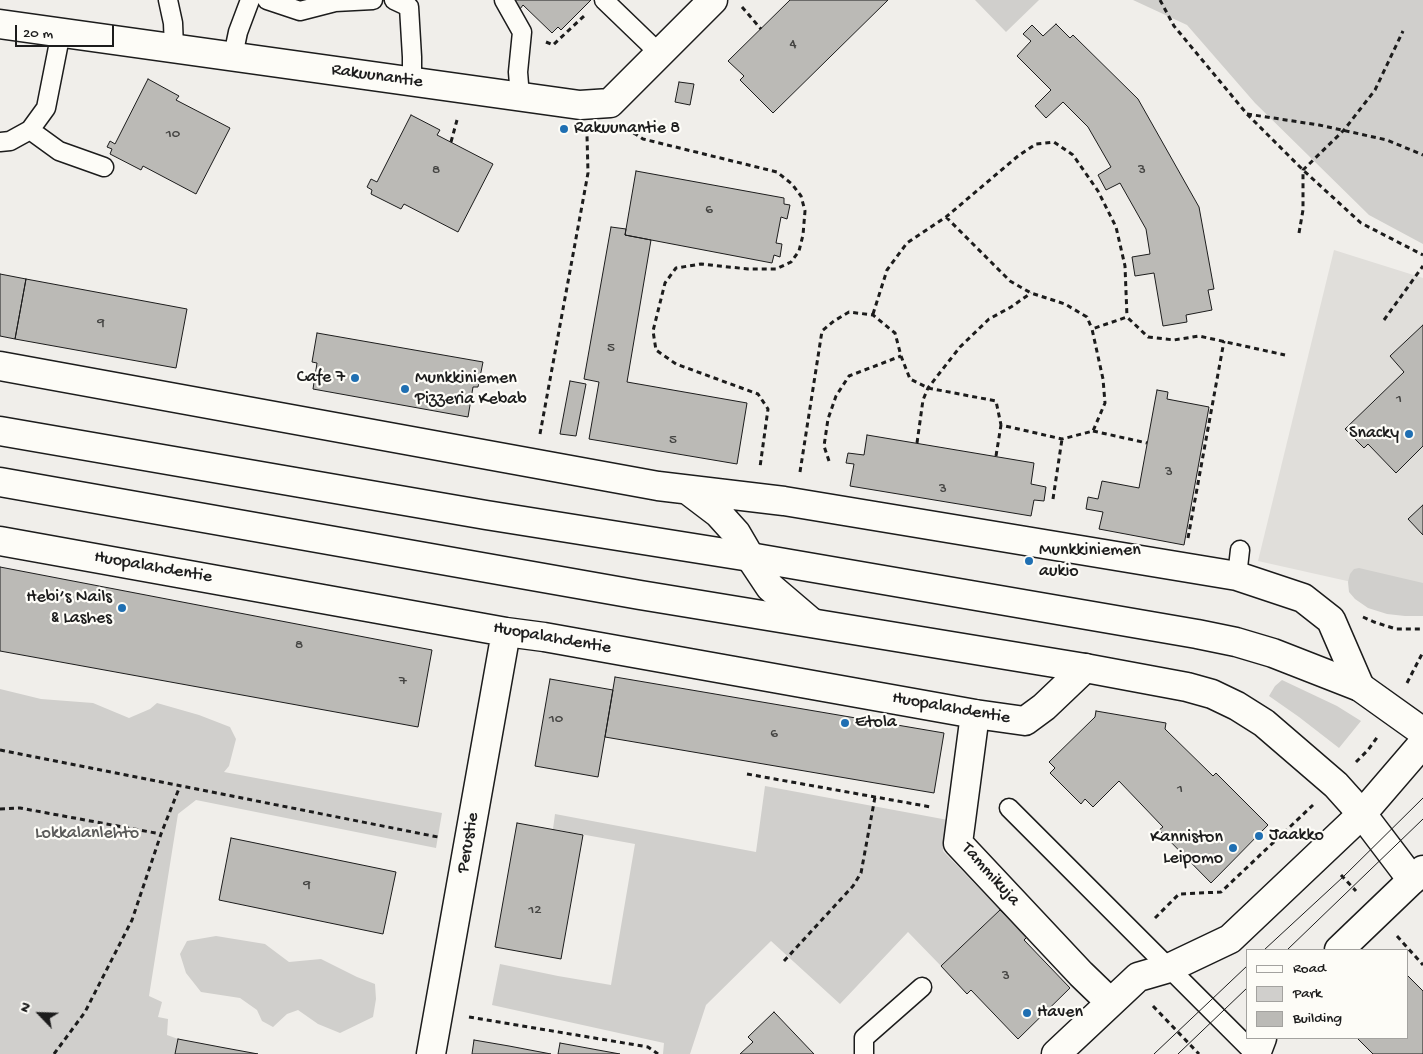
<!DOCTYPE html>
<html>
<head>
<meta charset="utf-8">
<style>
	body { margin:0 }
	#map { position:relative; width:1423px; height:1054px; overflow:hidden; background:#f0eeea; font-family:"Gochi Hand",sans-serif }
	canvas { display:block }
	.legend { position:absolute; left:1246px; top:949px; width:162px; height:90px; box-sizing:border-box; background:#fdfcf7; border:1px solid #a3a29f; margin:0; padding:6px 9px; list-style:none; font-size:15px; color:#1c1c1c }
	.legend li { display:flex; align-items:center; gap:10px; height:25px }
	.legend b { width:25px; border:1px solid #a3a29f }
	.north { position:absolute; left:15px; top:989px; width:50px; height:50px; -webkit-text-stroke:4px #fdfcf7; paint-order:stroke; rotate:294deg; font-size:14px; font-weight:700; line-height:20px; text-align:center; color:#1c1c1c }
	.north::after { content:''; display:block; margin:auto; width:18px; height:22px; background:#1c1c1c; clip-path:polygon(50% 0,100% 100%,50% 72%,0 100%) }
	.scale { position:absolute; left:15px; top:25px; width:99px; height:22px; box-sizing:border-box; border:2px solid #1c1c1c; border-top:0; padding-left:6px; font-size:15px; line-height:18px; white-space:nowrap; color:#1c1c1c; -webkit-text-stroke:4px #fdfcf7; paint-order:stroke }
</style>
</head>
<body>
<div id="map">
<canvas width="1423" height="1054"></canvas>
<ul class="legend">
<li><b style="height:6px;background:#fdfcf7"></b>Road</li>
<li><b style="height:14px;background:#d0cfcc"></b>Park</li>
<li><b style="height:14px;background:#bbbab6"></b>Building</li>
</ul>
<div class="north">N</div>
<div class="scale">20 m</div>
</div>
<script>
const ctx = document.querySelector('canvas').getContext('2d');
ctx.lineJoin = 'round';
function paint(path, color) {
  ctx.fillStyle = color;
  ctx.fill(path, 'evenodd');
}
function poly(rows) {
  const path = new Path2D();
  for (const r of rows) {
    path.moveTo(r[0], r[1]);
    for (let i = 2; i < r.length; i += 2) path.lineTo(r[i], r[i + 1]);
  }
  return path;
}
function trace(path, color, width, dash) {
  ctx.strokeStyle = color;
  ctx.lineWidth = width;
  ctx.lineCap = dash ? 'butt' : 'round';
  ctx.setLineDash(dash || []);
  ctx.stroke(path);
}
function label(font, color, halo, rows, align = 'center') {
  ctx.font = font + ' "Gochi Hand",sans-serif';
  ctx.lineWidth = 4.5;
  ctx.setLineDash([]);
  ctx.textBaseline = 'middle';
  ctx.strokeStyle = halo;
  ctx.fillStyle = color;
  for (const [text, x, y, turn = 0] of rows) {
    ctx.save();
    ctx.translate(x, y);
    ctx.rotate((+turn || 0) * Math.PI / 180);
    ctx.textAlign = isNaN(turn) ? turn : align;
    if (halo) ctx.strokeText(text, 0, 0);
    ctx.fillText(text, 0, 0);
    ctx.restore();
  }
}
paint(poly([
	[1334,250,1423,278,1423,598,1258,561]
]), '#e0deda');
paint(poly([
	[975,0,1039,0,1006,32],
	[1133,0,1423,0,1423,244,1369,215,1255,103,1187,25],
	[1359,568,1423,583,1423,616,1405,616,1387,614,1368,608,1355,599,1349,592,1348,582,1350,574,1354,569],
	[1282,680,1337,706,1361,721,1339,748,1299,717,1269,696,1275,686],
	[0,689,41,699,93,703,129,718,150,709,157,703,199,715,230,727,236,739,229,766,224,772,442,813,436,848,196,800,178,814,149,996,162,1002,158,1017,168,1019,167,1035,178,1039,175,1054,0,1054],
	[765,786,948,820,943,851,1000,910,941,966,908,932,840,1004,771,941,706,1005,690,1054,663,1054,664,1043,492,1005,500,964,558,976,611,985,635,844,553,829,555,814,756,852],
	[216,936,265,944,289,962,321,959,357,977,375,984,376,999,373,1017,340,1033,318,1024,298,1010,287,1014,273,1027,262,1021,257,1010,240,998,201,992,186,973,180,954,187,941]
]), '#d0cfcc');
const building = poly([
	[511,0,591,0,561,30,558,27,552,33,523,5,520,9,511,0],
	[790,0,888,0,773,113,740,80,744,76,728,61,790,0],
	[1056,24,1070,38,1073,35,1138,99,1199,207,1214,289,1208,290,1212,310,1186,315,1187,322,1163,326,1154,273,1135,276,1132,257,1150,254,1146,229,1120,183,1106,190,1098,175,1111,167,1088,127,1063,102,1046,118,1035,106,1051,90,1017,56,1031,41,1023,34,1032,25,1043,36,1056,24],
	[148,79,179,96,176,100,230,128,196,194,143,166,141,170,110,154,112,149,107,147,110,141,115,144,148,79],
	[679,82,694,84,690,105,675,102,679,82],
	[411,115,440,130,437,135,493,164,458,232,404,204,401,209,371,194,372,190,367,187,371,179,377,182,411,115],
	[636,171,784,198,784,204,790,205,787,219,781,217,776,243,782,244,780,257,774,255,772,263,625,235,636,171],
	[611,227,626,229,625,235,651,240,627,382,747,403,737,464,589,439,599,382,584,379,611,227],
	[0,274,26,279,15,339,0,336,0,274],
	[26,279,187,309,176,368,15,339,26,279],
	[1423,325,1423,446,1396,473,1368,444,1364,448,1345,429,1404,372,1390,356,1423,325],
	[317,333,483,362,478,387,473,387,468,417,313,389,317,363,312,362,317,333],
	[570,381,586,384,576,436,560,434,570,381],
	[1157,390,1168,392,1167,399,1209,407,1184,545,1099,529,1103,512,1086,509,1088,497,1098,499,1102,481,1139,488,1157,390],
	[867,435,1034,463,1031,484,1046,487,1044,501,1034,500,1031,516,850,486,854,464,846,463,848,453,864,455,867,435],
	[1423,505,1423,535,1408,519,1423,505],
	[0,567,432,650,418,727,0,651,0,567],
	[615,677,944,733,934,793,605,737,615,677],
	[550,679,613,690,598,777,535,766,550,679],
	[1096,711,1166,723,1165,729,1213,776,1216,773,1268,825,1211,883,1159,830,1163,827,1119,781,1093,807,1085,799,1081,804,1050,773,1055,768,1049,762,1095,717,1096,711],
	[517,823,583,835,561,959,495,947,517,823],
	[231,838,396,872,383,934,219,900,231,838],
	[1000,910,1027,937,1024,940,1070,988,1018,1039,971,990,967,994,941,966,1000,910],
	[1407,975,1423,991,1423,1054,1373,1054,1357,1038,1407,1038,1407,975],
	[774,1012,814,1054,740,1054,753,1042,748,1037,774,1012],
	[178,1039,220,1047,258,1054,175,1054,178,1039],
	[474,1040,509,1046,551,1054,472,1054,474,1040],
	[560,1043,598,1050,620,1054,558,1054,560,1043]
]);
paint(building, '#bbbab6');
trace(building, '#1c1c1c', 1);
const service = poly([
	[168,0,173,23,174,48],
	[267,0,300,11,335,2,373,0],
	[394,0,409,7,412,57,412,82],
	[504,0,522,32,518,72,520,97],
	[604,0,659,53],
	[233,56,238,32,250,0],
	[30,130,59,151,104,167],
	[0,142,10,141,30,130,46,108,61,32],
	[1237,576,1240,550],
	[1009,808,1255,1054],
	[864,1054,864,1038,922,987]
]);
const minor = poly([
	[0,24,580,105,610,103,713,0],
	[0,366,658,486,784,501,1237,576,1303,598,1331,620,1360,687],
	[689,491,718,513,736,533,750,557,770,587,811,622],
	[0,541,506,632,544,637,975,714,1025,721,1044,707,1085,668],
	[975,714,958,843,1081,974,1110,1002],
	[431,1054,506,632]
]);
const tertiary = poly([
	[1339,950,1412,880],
	[1056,1054,1138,977,1169,968,1230,939,1362,814,1423,743],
	[1256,1054,1262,1038]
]);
const primary = poly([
	[0,431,486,515,750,557,1197,634,1236,642,1273,653,1360,687,1423,732],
	[0,482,640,595,1085,668,1187,687,1212,694,1237,706,1264,723,1336,785,1362,814,1412,880,1423,870]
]);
trace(service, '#1c1c1c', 21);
trace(minor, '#1c1c1c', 31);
trace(tertiary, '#1c1c1c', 31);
trace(primary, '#1c1c1c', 31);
trace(poly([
	[1160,0,1174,26,1247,114,1303,170,1361,223,1423,255],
	[742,7,761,29],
	[546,42,553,45,584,16],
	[1247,114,1319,125,1387,140,1423,155],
	[626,128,643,139,777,172,792,184,801,196,805,211,803,235,799,251,791,262,776,269,748,269,701,264,676,268,665,283,653,331,656,350,676,364,758,394,768,409,760,467],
	[451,142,457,120],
	[946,217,1010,281,1031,293,1065,304,1087,317,1092,329],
	[1299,233,1303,210,1303,170,1344,130,1375,90,1403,31],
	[873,314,887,270,907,243,946,217,1018,156,1036,144,1054,142,1073,155,1098,191,1116,227,1125,266,1127,317],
	[1384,320,1423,266],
	[1093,431,1147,443],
	[540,434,588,173,587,135],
	[917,443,923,400,928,388,949,361,960,347,989,319,1011,307,1031,293],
	[996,456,1001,425],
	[829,461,824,446,828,419,836,396,849,376,901,356],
	[800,472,822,331,834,321,849,312,873,315,895,333,901,356,910,379,928,388,996,401,1001,425,1062,439,1093,431,1105,403,1103,379,1092,329,1127,317,1148,337,1174,340,1199,336,1285,355],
	[1053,499,1062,439],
	[1188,538,1224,341],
	[1363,617,1374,622,1396,629,1423,629],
	[1407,683,1423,652],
	[0,750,438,837],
	[1356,762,1368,750,1378,736],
	[747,774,931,807],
	[0,809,20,808,161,834],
	[1341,875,1356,891],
	[1155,918,1179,894,1221,892,1313,805],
	[1397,936,1423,965],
	[784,961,853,886,861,873,875,797],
	[1153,1006,1199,1054],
	[469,1017,648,1047,658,1054],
	[54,1054,85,1012,132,920,161,834,180,786]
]), '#1c1c1c', 3, [5, 4]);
trace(service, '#fdfcf7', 18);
trace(minor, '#fdfcf7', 28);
trace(tertiary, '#fdfcf7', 28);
trace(primary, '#fdfcf7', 28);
trace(poly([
	[1264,950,1343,877,1423,798],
	[1287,950,1423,819],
	[1154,1054,1247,966],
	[1178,1054,1247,988]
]), '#1c1c1c', 1);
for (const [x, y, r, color] of [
	[564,129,5,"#1f6fb2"],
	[355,378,5,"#1f6fb2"],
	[405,389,5,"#1f6fb2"],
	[1409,434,5,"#1f6fb2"],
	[1029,561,5,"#1f6fb2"],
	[122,608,5,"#1f6fb2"],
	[845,723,5,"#1f6fb2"],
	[1259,836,5,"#1f6fb2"],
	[1233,848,5,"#1f6fb2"],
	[1027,1013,5,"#1f6fb2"]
]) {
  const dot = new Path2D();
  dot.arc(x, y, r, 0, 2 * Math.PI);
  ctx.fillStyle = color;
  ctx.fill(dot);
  trace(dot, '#fdfcf7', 2);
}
label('15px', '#444442', null, [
	["4",793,45],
	["10",173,135],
	["8",436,171],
	["3",1142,171],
	["6",709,211],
	["9",101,324],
	["5",611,349],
	["1",1399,400],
	["5",673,441],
	["3",1169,473],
	["3",943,490],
	["8",299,646],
	["7",403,682],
	["10",556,720],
	["6",774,735],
	["1",1180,790],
	["9",307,886],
	["12",535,911],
	["3",1006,977]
]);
label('18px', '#1c1c1c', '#fdfcf7', [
	["Rakuunantie",377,77,8],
	["Huopalahdentie",153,568,10],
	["Huopalahdentie",552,639,10],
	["Huopalahdentie",951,709,10],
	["Perustie",469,843,-80],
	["Tammikuja",990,875,48]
]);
label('18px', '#1c1c1c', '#fdfcf7', [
	["Rakuunantie 8",574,129],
	["Cafe 7",345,378,"right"],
	["Munkkiniemen",415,379],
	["Pizzeria Kebab",415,400],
	["Snacky",1399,434,"right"],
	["Munkkiniemen",1039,551],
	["aukio",1039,572],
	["Hebi’s Nails",112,598,"right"],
	["& Lashes",112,619,"right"],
	["Etola",855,723],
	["Jaakko",1269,836],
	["Kanniston",1223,838,"right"],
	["Leipomo",1223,859,"right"],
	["Haven",1037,1013]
], 'left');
label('18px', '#5b5b5a', '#fdfcf7', [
	["Lokkalanlehto",87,834]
]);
</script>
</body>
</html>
